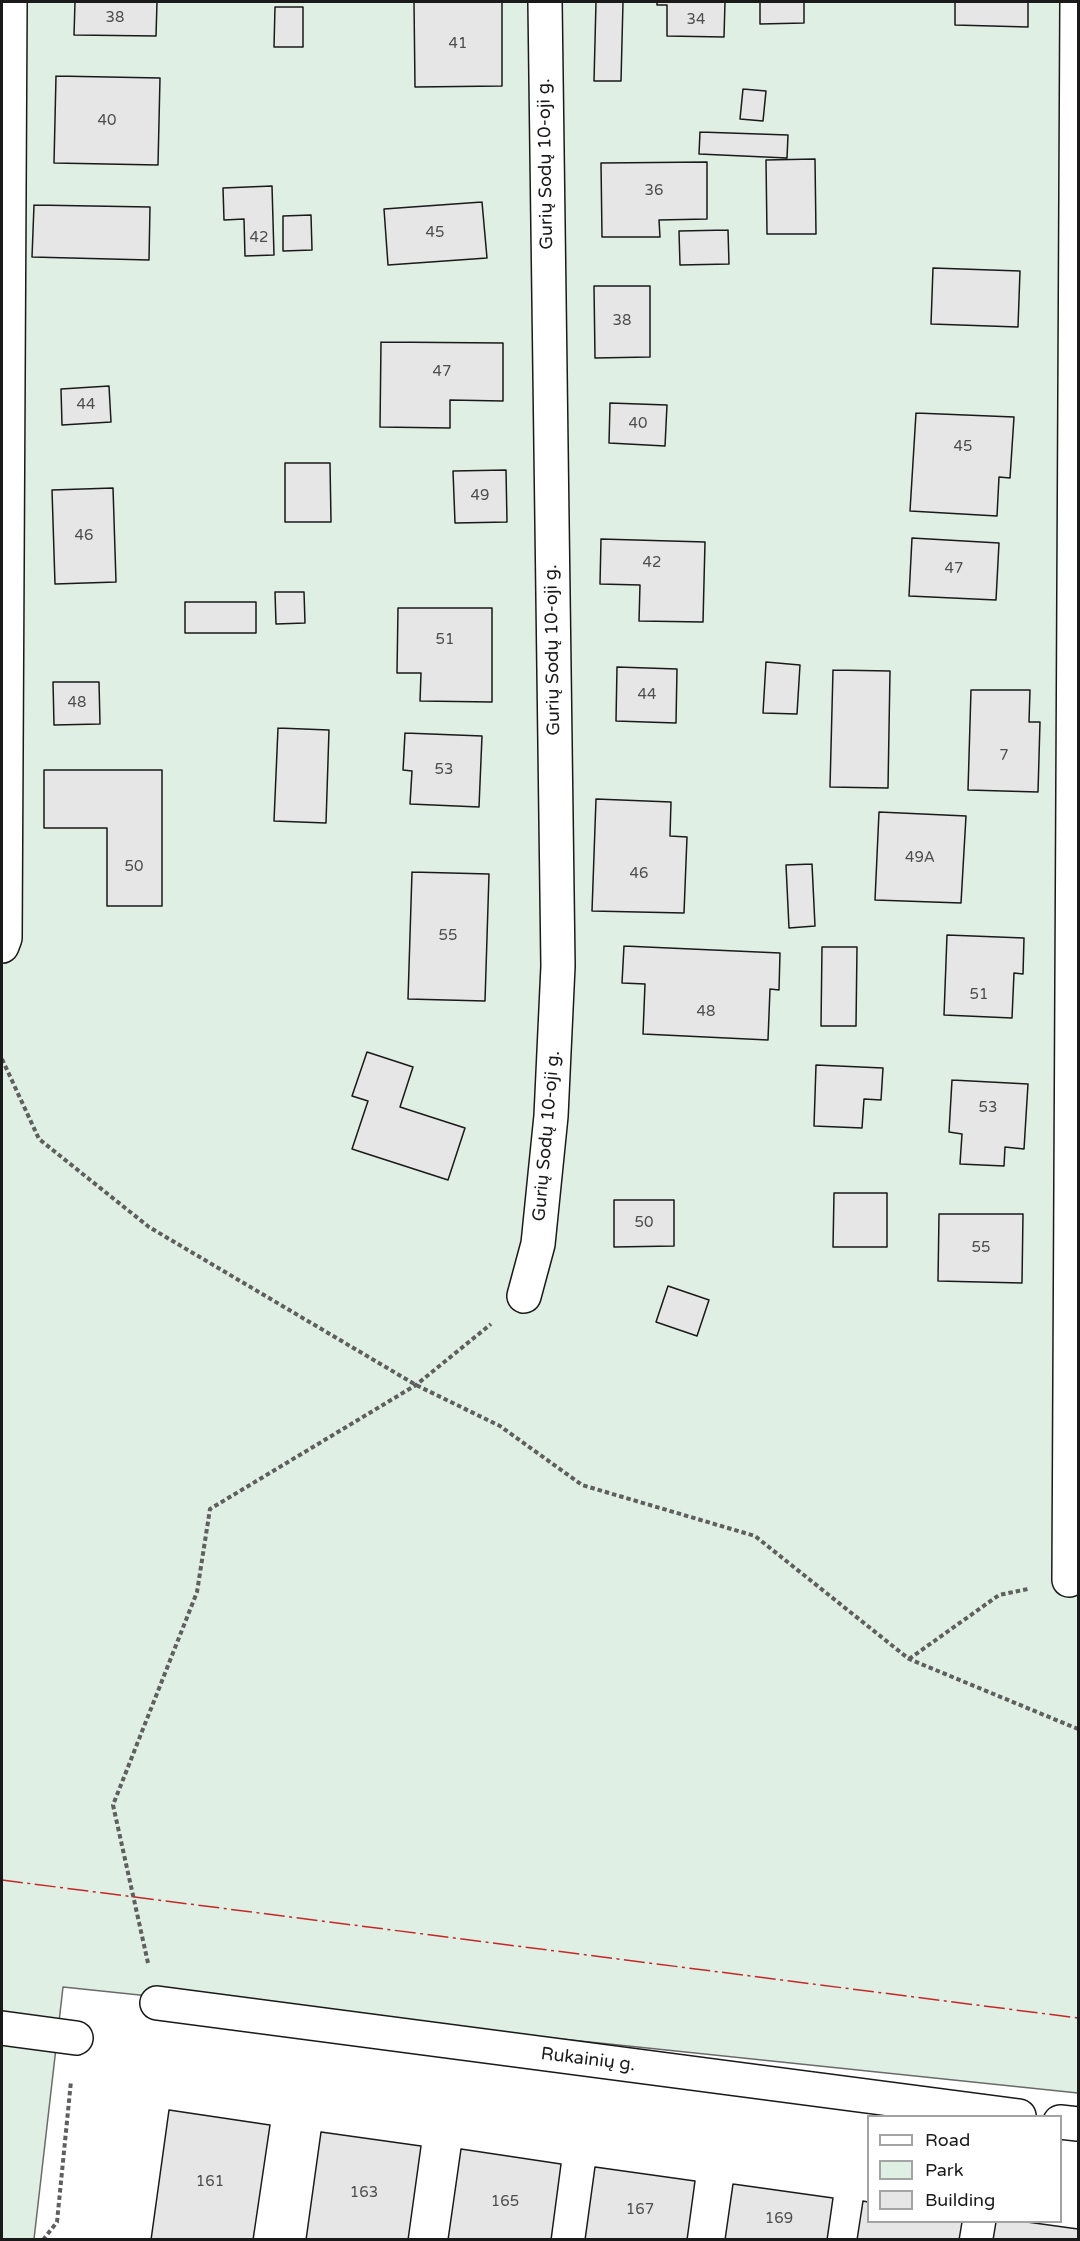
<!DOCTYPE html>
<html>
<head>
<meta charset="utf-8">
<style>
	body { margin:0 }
	#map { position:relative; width:1080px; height:2241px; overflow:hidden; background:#fff; font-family:"Varela Round",sans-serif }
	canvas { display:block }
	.frame { position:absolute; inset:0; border:3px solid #1a1a1a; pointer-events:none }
	.legend { position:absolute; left:867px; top:2115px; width:195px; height:108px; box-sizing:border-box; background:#fff; border:2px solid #a3a3a3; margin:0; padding:8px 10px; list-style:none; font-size:18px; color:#1a1a1a }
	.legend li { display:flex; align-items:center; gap:12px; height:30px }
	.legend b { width:30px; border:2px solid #a3a3a3 }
</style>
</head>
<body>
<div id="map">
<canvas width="1080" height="2241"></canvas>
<div class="frame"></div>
<ul class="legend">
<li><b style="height:8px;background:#fff"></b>Road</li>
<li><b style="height:16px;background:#e0efe3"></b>Park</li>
<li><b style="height:16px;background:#e6e6e6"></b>Building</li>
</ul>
</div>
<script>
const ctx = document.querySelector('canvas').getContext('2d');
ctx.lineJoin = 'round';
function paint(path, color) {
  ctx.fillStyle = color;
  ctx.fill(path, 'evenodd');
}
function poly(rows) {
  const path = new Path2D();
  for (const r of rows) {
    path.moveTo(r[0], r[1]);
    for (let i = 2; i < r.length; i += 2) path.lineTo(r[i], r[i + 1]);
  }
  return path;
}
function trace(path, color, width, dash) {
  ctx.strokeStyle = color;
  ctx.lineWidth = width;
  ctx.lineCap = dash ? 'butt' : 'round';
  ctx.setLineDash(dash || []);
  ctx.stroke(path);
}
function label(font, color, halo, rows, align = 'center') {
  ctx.font = font + ' "Varela Round",sans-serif';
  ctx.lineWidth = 4.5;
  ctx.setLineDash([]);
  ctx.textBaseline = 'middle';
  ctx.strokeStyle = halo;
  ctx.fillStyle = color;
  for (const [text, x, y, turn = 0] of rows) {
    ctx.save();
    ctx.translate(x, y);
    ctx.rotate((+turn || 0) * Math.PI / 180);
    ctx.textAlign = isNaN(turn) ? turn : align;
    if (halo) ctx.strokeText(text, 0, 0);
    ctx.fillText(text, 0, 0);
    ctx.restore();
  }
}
const green = poly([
	[2,2,1078,2,1078,2093,63,1987,34,2239,2,2240,2,2]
]);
paint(green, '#e0efe3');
trace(green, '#6a6a6a', 1.5);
const building = poly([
	[75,2,157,2,156,36,74,35,75,2],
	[414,2,502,2,502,86,415,87,414,2],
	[596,2,623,2,621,81,594,81,596,2],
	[657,2,725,2,724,37,667,36,667,5,657,5,657,2],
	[760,2,804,2,804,23,760,24,760,2],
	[955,2,1028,2,1028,27,955,25,955,2],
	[275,7,303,7,303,47,274,47,275,7],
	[56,76,160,78,158,165,54,163,56,76],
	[743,89,766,91,763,121,740,119,743,89],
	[700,132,788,135,787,158,699,154,700,132],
	[815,159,816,234,767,234,766,160,815,159],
	[707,162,707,219,659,220,660,237,602,237,601,163,707,162],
	[272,186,274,255,245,256,244,219,224,220,223,188,272,186],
	[482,202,487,258,388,265,384,209,482,202],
	[34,205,150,207,149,260,32,257,34,205],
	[311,215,312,250,283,251,283,216,311,215],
	[728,230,729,264,680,265,679,231,728,230],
	[933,268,1020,271,1018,327,931,324,933,268],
	[594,286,650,286,650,357,595,358,594,286],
	[381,342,503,343,503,401,450,400,450,428,380,427,381,342],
	[109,386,111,422,62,425,61,389,109,386],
	[610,403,667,405,665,446,609,443,610,403],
	[916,413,1014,417,1010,478,999,477,997,516,910,511,916,413],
	[285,463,330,463,331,522,285,522,285,463],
	[506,470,507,522,455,523,453,471,506,470],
	[113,488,116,582,55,584,52,490,113,488],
	[912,538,999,543,996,600,909,596,912,538],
	[601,539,705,542,703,622,639,621,640,585,600,584,601,539],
	[275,592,304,592,305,623,276,624,275,592],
	[185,602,256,602,256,633,185,633,185,602],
	[398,608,492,608,492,702,420,701,421,673,397,673,398,608],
	[766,662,800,665,797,714,763,713,766,662],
	[617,667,677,669,676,723,616,721,617,667],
	[833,670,890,671,888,788,830,787,833,670],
	[53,682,99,682,100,724,54,725,53,682],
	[971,690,1030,690,1029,722,1040,722,1038,792,968,790,971,690],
	[278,728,329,730,326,823,274,821,278,728],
	[405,733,482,736,479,807,410,804,412,771,403,770,405,733],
	[44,770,162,770,162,906,107,906,107,828,44,828,44,770],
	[596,799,671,802,670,836,687,837,684,913,592,911,596,799],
	[879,812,966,816,961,903,875,900,879,812],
	[812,864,815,926,789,928,786,865,812,864],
	[412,872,489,874,485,1001,408,999,412,872],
	[947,935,1024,938,1023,974,1014,973,1012,1018,944,1015,947,935],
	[624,946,780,953,779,990,770,989,768,1040,643,1034,645,984,622,983,624,946],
	[822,947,857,947,856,1026,821,1026,822,947],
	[367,1052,413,1067,400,1107,465,1128,448,1180,352,1149,368,1101,352,1096,367,1052],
	[816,1065,883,1068,881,1100,864,1099,862,1128,814,1126,816,1065],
	[952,1080,1028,1084,1024,1149,1005,1147,1004,1166,960,1164,962,1134,949,1132,952,1080],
	[834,1193,887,1193,887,1247,833,1247,834,1193],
	[614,1200,674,1200,674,1246,614,1247,614,1200],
	[939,1214,1023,1214,1022,1283,938,1281,939,1214],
	[668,1286,709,1300,697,1336,656,1322,668,1286],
	[169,2110,270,2125,253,2240,151,2240,169,2110],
	[321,2132,421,2146,408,2240,306,2240,321,2132],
	[461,2149,561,2164,551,2240,448,2240,461,2149],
	[595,2167,695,2181,687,2240,585,2240,595,2167],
	[733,2184,833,2198,827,2240,725,2240,733,2184],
	[863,2201,868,2202,868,2222,962,2222,959,2240,857,2240,863,2201],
	[996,2222,1027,2222,1078,2229,1078,2240,993,2240,996,2222]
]);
paint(building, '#e6e6e6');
trace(building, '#1a1a1a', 1.5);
const street = poly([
	[2,946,5,938,10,2],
	[524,1296,538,1244,551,1116,558,966,545,2],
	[1069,1580,1077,2],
	[157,2003,1019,2116],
	[2,2028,76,2038],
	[1060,2122,1078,2124]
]);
trace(street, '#1a1a1a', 36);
trace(poly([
	[2,1059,39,1139,149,1227,416,1385,500,1426,582,1485,755,1536,909,1659,1078,1729],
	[909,1659,999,1595,1028,1589],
	[148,1963,113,1805,197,1592,210,1509,416,1385,491,1324],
	[43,2240,57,2222,71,2081]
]), '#5f5f5f', 4, [4.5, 3]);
trace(street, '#fff', 33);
trace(poly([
	[2,1880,1078,2018]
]), '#c62828', 1.5, [21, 4.5, 3, 4.5]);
label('15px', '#4d4d4d', null, [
	["38",115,18],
	["34",696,20],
	["41",458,44],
	["40",107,121],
	["36",654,191],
	["45",435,233],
	["42",259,238],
	["38",622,321],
	["47",442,372],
	["44",86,405],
	["40",638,424],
	["45",963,447],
	["49",480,496],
	["46",84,536],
	["42",652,563],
	["47",954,569],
	["51",445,640],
	["44",647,695],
	["48",77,703],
	["7",1004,756],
	["53",444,770],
	["49A",920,858],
	["50",134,867],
	["46",639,874],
	["55",448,936],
	["51",979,995],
	["48",706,1012],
	["53",988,1108],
	["50",644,1223],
	["55",981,1248],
	["161",210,2182],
	["163",364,2193],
	["165",505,2202],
	["167",640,2210],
	["169",779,2219]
]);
label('18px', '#1a1a1a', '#fff', [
	["Gurių Sodų 10-oji g.",546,164,-91],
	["Gurių Sodų 10-oji g.",553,650,-91],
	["Gurių Sodų 10-oji g.",547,1136,-85],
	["Rukainių g.",588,2060,7]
]);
</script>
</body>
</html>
